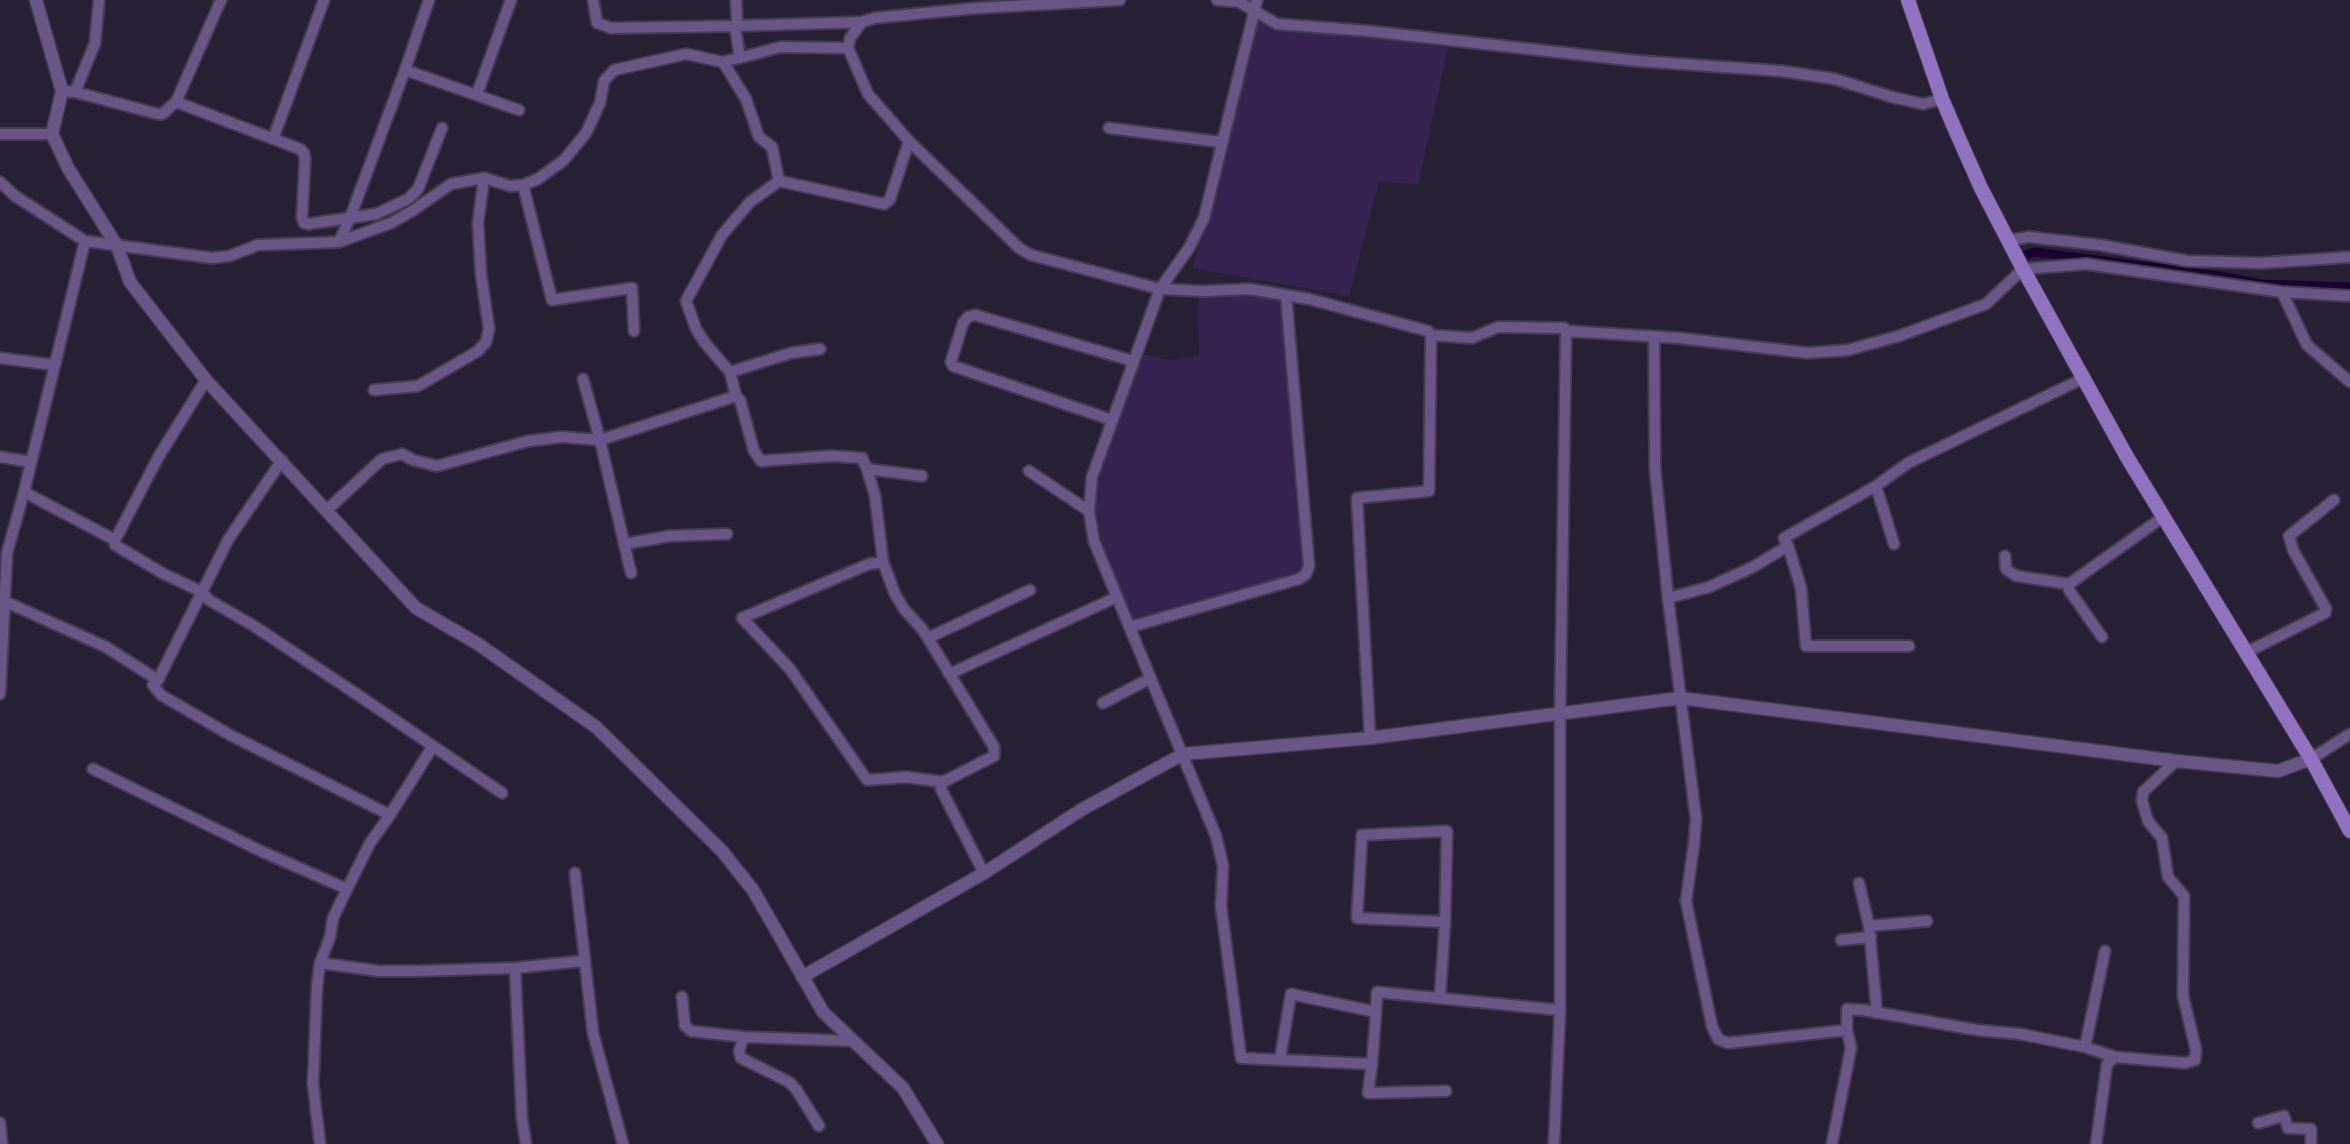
<!DOCTYPE html>
<html>
<head>
<meta charset="utf-8">
<style>
	body { margin:0 }
	canvas { display:block; background:#271f33 }
</style>
</head>
<body>
<canvas width="2350" height="1144"></canvas>
<script>
const ctx = document.querySelector('canvas').getContext('2d');
ctx.lineJoin = 'round';
function paint(path, color) {
  ctx.fillStyle = color;
  ctx.fill(path, 'evenodd');
}
function poly(rows) {
  const path = new Path2D();
  for (const r of rows) {
    path.moveTo(r[0], r[1]);
    for (let i = 2; i < r.length; i += 2) path.lineTo(r[i], r[i + 1]);
  }
  return path;
}
function trace(path, color, width, dash) {
  ctx.strokeStyle = color;
  ctx.lineWidth = width;
  ctx.lineCap = dash ? 'butt' : 'round';
  ctx.setLineDash(dash || []);
  ctx.stroke(path);
}
paint(poly([
	[1257,23,1448,48,1418,184,1379,182,1349,296,1193,268],
	[1238,295,1284,299,1304,556,1303,569,1290,576,1132,622,1107,561,1094,504,1104,456,1141,354,1168,360,1199,356,1198,296]
]), '#362250');
trace(poly([
	[2025,255,2035,252,2214,275,2263,284,2350,287]
]), '#190031', 9);
const minor = poly([
	[593,0,597,23,611,28,735,26,737,21,736,0],
	[1217,0,1239,2,1277,24,1368,31,1638,61,1781,71,1835,79,1892,97,1923,104,1942,99],
	[1257,0,1204,218,1189,248,1160,289,1092,477,1089,511,1094,541,1117,597,1216,836,1223,866,1221,906,1241,1058,1372,1064,1376,1012],
	[848,48,850,38,862,22,874,18,978,8,1120,0],
	[740,58,735,26,862,22],
	[723,62,746,99,759,137,772,147,779,181],
	[405,70,519,110],
	[62,91,75,92,158,114,162,114,176,102,221,0],
	[75,92,95,43,99,0],
	[477,94,511,0],
	[176,102,300,149,304,153,305,160,302,218,304,223,308,224,376,214,408,199,418,189,442,128],
	[1109,128,1221,142],
	[0,134,52,134],
	[273,139,324,0],
	[0,182,15,196,85,241],
	[523,185,552,300,632,288,634,331],
	[2009,240,2029,237,2100,245,2188,261,2261,263,2350,257],
	[339,242,350,218,405,70,429,0],
	[2350,296,2282,292,2307,345,2350,382],
	[1654,337,1655,468,1668,598,1696,819,1694,844,1686,901,1712,1026,1718,1039,1728,1043,1847,1030,1851,1048,1832,1144],
	[0,358,54,365],
	[730,372,705,343,696,329,686,301,722,235,750,202,779,181,884,204,890,199,909,141],
	[583,379,600,440,631,573],
	[206,380,159,456,115,540,115,545,162,573,202,592,209,600,254,626,355,693,502,793],
	[374,390,418,386,478,351,486,342,489,329,481,274,478,223,484,178],
	[736,396,730,372,791,353,820,349],
	[1112,420,953,366,951,362,963,323,968,317,975,315,1133,361],
	[0,457,31,462],
	[282,460,228,540,158,680,153,685,161,695,230,735,390,815,433,746],
	[867,469,922,476],
	[1029,471,1089,511],
	[1876,486,1908,463,2084,378],
	[24,492,115,540],
	[327,510,382,459,402,454,413,460,437,466,528,441,561,437,600,440,736,396,740,400,754,451,761,461,831,456,862,458,867,469,875,496,883,562,895,594,904,609,923,630,994,747,994,756,943,782,941,789,984,873],
	[624,544,670,536,727,534],
	[1788,546,1801,588,1806,646,1909,646],
	[2005,556,2006,569,2016,576,2069,584],
	[883,562,869,564,742,618,790,669,867,780,906,777,943,782],
	[1668,598,1709,587,1751,568,1788,546,1784,538,1876,486,1894,544],
	[6,602,106,647,158,680],
	[1130,627,1299,579,1306,574,1309,566,1286,295],
	[2102,637,2069,590,2069,584,2163,517],
	[928,638,1030,590],
	[2245,653,2325,613,2326,609,2293,550,2289,536,2334,500],
	[949,674,1117,597],
	[0,694,7,553,24,492,85,241,212,258,229,256,258,245,339,242,391,223,412,211,451,184,484,178,510,186,523,185,538,179,564,160,586,133,600,103,604,81,614,70,686,54,723,62,781,47,848,48,868,94,909,141,1019,248,1031,255,1160,289,1205,291,1250,289,1309,299,1428,331,1431,335,1472,338,1498,327,1564,328,1566,331,1679,338,1808,353,1848,350,1899,336,1986,304,2023,269,2086,264,2282,292],
	[1103,703,1151,678],
	[1370,738,1357,498,1429,491,1431,335],
	[2311,759,2350,734],
	[93,769,263,852,347,889],
	[575,873,593,1033,623,1144],
	[1859,883,1869,926,1877,1013],
	[1869,926,1927,921],
	[1841,940,1871,937],
	[320,963,330,937,333,918,347,889,370,843,390,815],
	[515,968,522,1119,526,1144],
	[682,997,685,1026,691,1031,744,1037,854,1041],
	[1440,997,1445,922,1447,831,1362,835,1357,918,1445,922],
	[1847,1030,1847,1009,1863,1010,1977,1030,2020,1034,2085,1047,2115,1057],
	[744,1037,739,1051,741,1058,789,1082,796,1089,819,1126],
	[2085,1047,2105,951],
	[1280,1059,1291,994,1376,1012,1377,992,1560,1010],
	[1372,1064,1368,1093,1446,1091],
	[0,1123,2,1144],
	[2258,1123,2284,1116,2288,1128,2311,1129,2311,1144],
	[320,1144,313,1084,317,986,320,963,379,971,413,971,515,968,582,961,585,965],
	[1554,1144,1560,1010,1560,715,1566,331],
	[2096,1144,2107,1064,2115,1057,2185,1063,2195,1060,2196,1050,2183,996,2184,896,2168,877,2162,838,2148,821,2142,801,2143,792,2176,761]
]);
const tertiary = poly([
	[36,0,62,91,52,134,68,168,117,246,130,282,206,380,416,608,478,644,596,727,722,851,753,890,823,1012,903,1088,937,1144],
	[802,977,984,873,1081,810,1183,754,1370,738,1680,698,2176,761,2278,771,2311,759]
]);
const secondary = poly([
	[1908,0,1942,99,1957,134,1981,188,2023,269,2127,457,2311,759,2350,831]
]);
trace(minor, '#443c4f', 14);
trace(tertiary, '#443c4f', 15);
trace(secondary, '#443c4f', 16);
trace(minor, '#695687', 10);
trace(tertiary, '#695687', 12);
trace(secondary, '#9172c0', 14);
</script>
</body>
</html>
